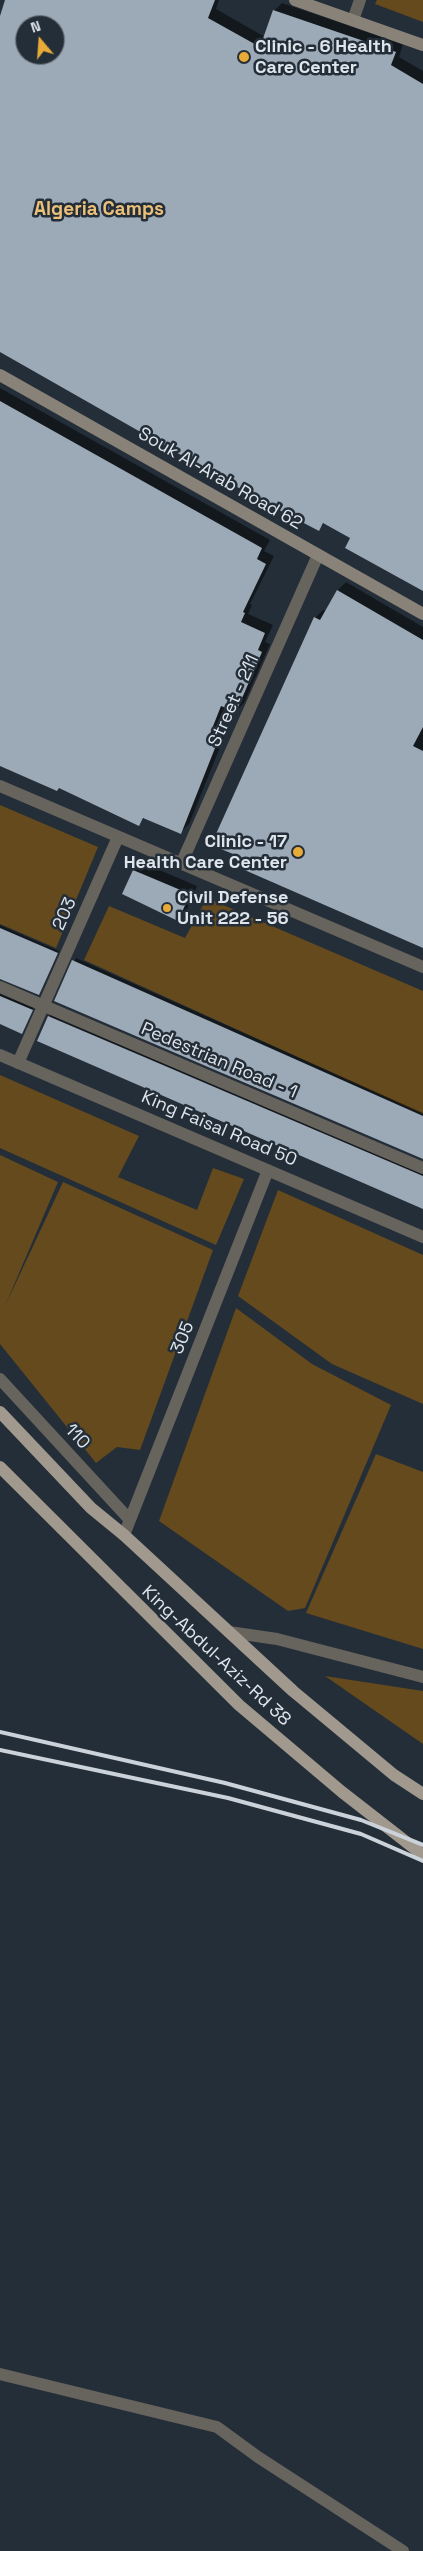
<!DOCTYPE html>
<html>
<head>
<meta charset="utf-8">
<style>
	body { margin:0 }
	#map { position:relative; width:423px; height:2551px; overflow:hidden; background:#242e38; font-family:"Space Grotesk",sans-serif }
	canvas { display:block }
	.north { position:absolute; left:15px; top:15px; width:50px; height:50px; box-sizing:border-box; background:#242e38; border:1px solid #6f7780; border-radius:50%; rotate:342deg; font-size:14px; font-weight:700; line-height:20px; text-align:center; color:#dfe5ec }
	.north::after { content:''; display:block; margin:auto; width:18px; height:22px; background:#e9ab38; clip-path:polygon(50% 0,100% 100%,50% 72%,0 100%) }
</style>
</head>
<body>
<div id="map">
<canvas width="423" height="2551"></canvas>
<div class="north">N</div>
</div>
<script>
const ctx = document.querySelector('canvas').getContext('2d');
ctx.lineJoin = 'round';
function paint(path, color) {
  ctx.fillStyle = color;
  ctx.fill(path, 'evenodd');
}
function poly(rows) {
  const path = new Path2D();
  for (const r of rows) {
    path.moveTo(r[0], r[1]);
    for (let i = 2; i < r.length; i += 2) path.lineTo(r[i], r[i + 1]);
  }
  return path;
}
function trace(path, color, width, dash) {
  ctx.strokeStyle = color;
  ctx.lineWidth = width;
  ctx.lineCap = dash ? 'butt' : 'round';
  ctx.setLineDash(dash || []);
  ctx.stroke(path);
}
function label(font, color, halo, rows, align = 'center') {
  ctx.font = font + ' "Space Grotesk",sans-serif';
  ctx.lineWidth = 5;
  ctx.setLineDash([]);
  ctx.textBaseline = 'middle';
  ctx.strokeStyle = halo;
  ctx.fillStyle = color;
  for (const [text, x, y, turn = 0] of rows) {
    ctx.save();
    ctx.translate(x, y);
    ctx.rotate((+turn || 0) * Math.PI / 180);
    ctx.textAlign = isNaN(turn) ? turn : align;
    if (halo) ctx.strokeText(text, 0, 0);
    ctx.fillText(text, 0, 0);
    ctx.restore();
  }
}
paint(poly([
	[377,0,423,0,423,22,375,4],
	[0,805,98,847,56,948,0,924],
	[207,898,423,991,423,1114,84,960,109,906,185,938],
	[0,1075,139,1136,118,1177,197,1210,213,1168,244,1179,216,1245,0,1148],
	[0,1155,58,1182,5,1306,63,1182,213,1250,140,1450,117,1447,96,1463,0,1344],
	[278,1190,423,1255,423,1404,332,1364,238,1296],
	[236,1308,312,1364,391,1405,305,1608,288,1611,159,1521],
	[376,1454,423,1472,423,1649,306,1613],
	[325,1676,423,1691,423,1744]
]), '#644a1c');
paint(poly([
	[7,0,219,0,216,9,265,37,274,11,282,3,403,44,399,57,423,71,423,590,352,537,325,523,318,529,0,351,0,19],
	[25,25,55,25,55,55,25,55],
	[0,388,270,540,264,551,274,556,250,604,252,605,248,614,273,625,265,642,270,644,244,703,236,711,225,706,215,730,225,735,189,824,181,832,145,818,138,824,59,787,0,765],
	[346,582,423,627,423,947,315,618,323,610,326,611,338,590],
	[143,863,197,886,186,912,177,920,134,871],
	[0,925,59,951,39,993,0,978],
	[76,958,423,1113,423,1158,56,1001],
	[0,992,34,1007,22,1033,0,1023],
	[51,1014,423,1173,423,1208,49,1017]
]), '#0007');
paint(poly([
	[5,0,215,0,208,18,260,47,273,10,396,52,391,65,423,84,423,591,345,548,350,538,323,523,319,531,260,500,0,352,0,16],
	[25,25,55,25,55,55,25,55],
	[0,401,262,548,257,559,266,564,243,612,245,613,241,622,265,633,258,650,262,652,236,712,221,706,208,739,217,743,181,834,143,818,139,826,59,788,57,791,0,766],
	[337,590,423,640,423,727,413,746,423,751,423,948,240,868,243,858,211,845,314,617,320,620],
	[133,870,190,894,178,921,122,894],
	[0,928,58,953,39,995,0,979],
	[72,960,423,1116,423,1159,54,1001],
	[0,996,33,1010,22,1034,0,1024],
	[48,1016,423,1176,423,1209,37,1041]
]), '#9ca9b6');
trace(poly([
	[353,20,360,0],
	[0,786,423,967],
	[182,862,318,555],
	[0,987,423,1168],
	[0,1055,423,1237],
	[18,1063,118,837],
	[0,1379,129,1519],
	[124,1535,268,1170],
	[229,1632,277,1639,423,1677],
	[0,2374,217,2427,258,2457,403,2551]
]), '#67635d', 12);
trace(poly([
	[295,0,423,45],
	[0,375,423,614]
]), '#888278', 12);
trace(poly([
	[0,1412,91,1508,124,1535,293,1691,394,1775,423,1794],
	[0,1467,239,1705,342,1792,423,1855]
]), '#a1998d', 12);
trace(poly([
	[0,1732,225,1783,361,1820,423,1845],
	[0,1750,228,1798,361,1834,423,1861]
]), '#cbd2d9', 4);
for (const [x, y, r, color] of [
	[244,57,6,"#e9ab38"],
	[298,852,6,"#e9ab38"],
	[167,908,5,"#e9ab38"]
]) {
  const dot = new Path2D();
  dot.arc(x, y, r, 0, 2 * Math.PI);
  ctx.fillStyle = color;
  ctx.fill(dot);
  trace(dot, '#242e38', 2);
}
label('bold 18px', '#dfe5ec', '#242e38', [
	["Clinic - 6 Health",255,47],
	["Care Center",255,68],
	["Clinic - 17",287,842,"right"],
	["Health Care Center",287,863,"right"],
	["Civil Defense",177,898],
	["Unit 222 - 56",177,919]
], 'left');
label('18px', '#dfe5ec', '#242e38', [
	["Souk Al-Arab Road 62",220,479,30],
	["Street - 211",234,701,-66],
	["203",65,914,-66],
	["Pedestrian Road - 1",219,1061,23],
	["King Faisal Road 50",219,1129,23],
	["305",183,1338,-68],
	["110",77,1437,47],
	["King-Abdul-Aziz-Rd 38",216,1656,43]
]);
label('bold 19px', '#ebc07b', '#242e38', [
	["Algeria Camps",99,210]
]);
</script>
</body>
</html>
